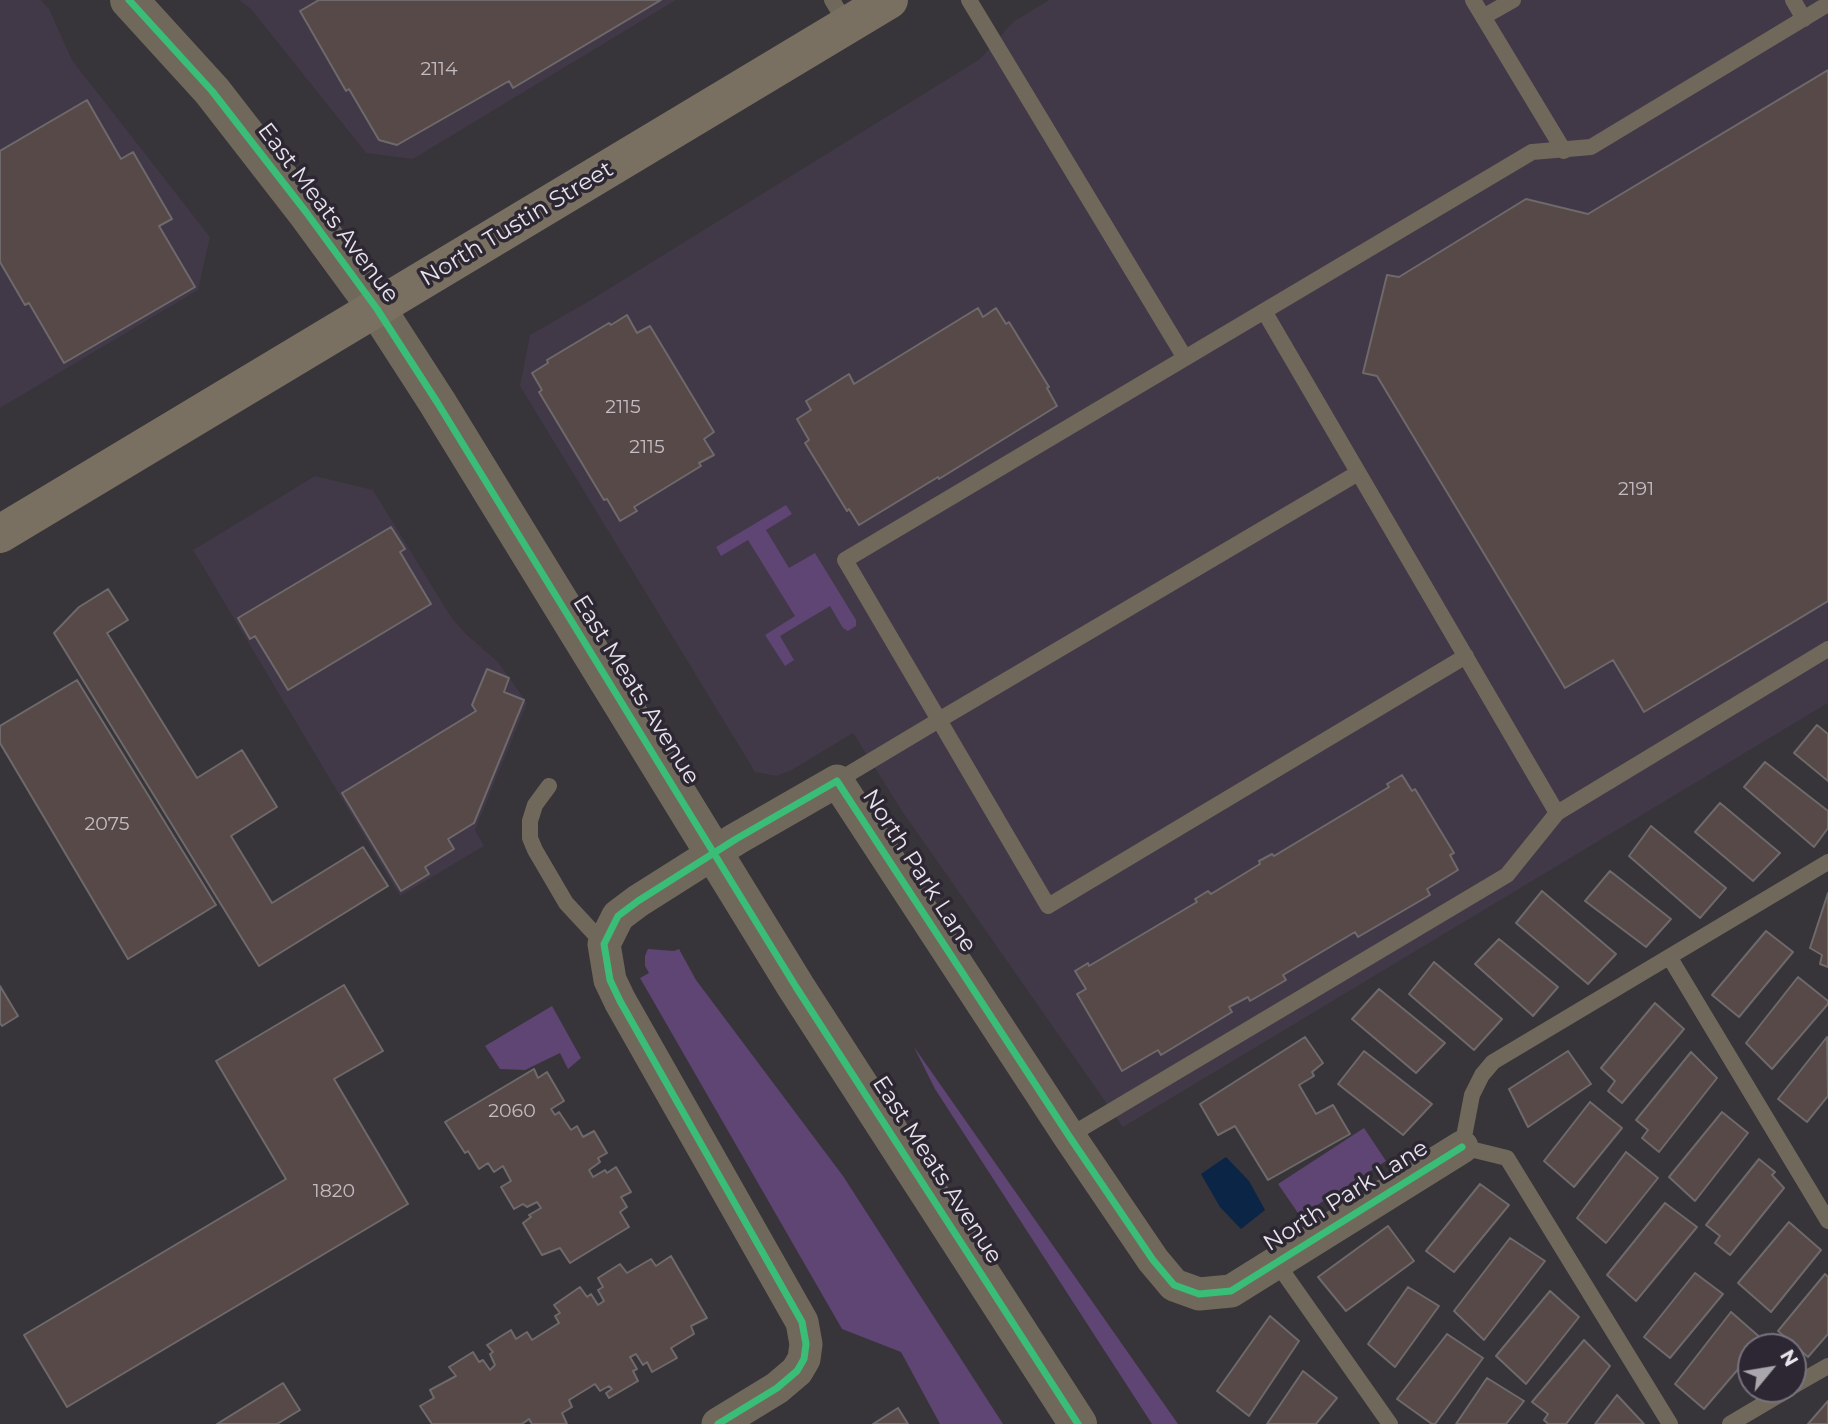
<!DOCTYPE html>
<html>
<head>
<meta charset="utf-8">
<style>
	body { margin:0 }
	#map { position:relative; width:1828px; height:1424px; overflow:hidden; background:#37343a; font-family:Montserrat,sans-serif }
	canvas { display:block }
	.north { position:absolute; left:1737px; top:1333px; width:70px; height:70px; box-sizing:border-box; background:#2d2733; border:2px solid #77727d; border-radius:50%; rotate:60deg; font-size:19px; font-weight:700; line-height:28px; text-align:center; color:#e7e3eb }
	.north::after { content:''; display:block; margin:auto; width:24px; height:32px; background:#a9a6ad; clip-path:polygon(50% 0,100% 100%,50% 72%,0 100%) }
</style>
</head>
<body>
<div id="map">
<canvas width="1828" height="1424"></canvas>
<div class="north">N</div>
</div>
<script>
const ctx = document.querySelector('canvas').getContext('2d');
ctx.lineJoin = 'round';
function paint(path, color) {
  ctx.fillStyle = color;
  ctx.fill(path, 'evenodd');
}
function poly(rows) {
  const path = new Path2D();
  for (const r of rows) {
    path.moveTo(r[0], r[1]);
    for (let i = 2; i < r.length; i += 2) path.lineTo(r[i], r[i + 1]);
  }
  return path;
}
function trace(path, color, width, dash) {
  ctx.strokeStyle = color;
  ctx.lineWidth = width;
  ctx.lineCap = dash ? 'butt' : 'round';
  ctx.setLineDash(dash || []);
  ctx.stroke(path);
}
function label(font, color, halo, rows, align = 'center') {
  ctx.font = font + ' Montserrat,sans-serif';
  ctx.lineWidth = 7;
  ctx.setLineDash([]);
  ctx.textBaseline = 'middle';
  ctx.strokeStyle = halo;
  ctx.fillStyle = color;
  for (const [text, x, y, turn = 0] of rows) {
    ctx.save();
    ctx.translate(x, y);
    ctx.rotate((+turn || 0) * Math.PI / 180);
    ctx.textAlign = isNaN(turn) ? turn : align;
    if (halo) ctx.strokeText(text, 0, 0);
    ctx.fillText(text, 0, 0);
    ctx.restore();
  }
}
paint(poly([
	[0,0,41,0,49,9,72,60,210,237,198,290,0,408],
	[239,0,676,0,413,159,366,153,251,9],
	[1049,0,1828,0,1828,703,1123,1127,902,811,853,733,790,771,776,776,755,772,520,386,530,335,589,301,980,59,1013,22],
	[315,476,373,490,451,617,465,633,498,662,527,703,475,830,484,846,400,896,193,550]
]), '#413848');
paint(poly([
	[786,505,792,514,766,530,789,568,815,553,856,620,856,626,848,631,843,628,830,606,780,636,794,660,785,666,765,635,795,616,748,540,721,556,716,547],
	[648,949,674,951,679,949,696,980,843,1176,1003,1424,940,1424,901,1352,842,1329,640,978,649,973,645,966,645,956],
	[552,1006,581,1058,568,1069,560,1053,525,1070,500,1069,485,1046],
	[914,1047,1178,1424,1152,1424,935,1089],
	[1364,1128,1386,1161,1300,1216,1278,1184]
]), '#5f4573');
paint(poly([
	[1226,1157,1249,1181,1265,1210,1241,1229,1220,1207,1201,1174]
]), '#0a2546');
const building = poly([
	[319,0,661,0,513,88,509,81,397,145,379,140,349,89,346,91,300,11,319,0],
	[1828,70,1828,601,1644,712,1613,660,1565,688,1377,376,1363,373,1387,275,1399,277,1526,199,1588,214,1828,70],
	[87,100,121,159,133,152,172,219,159,226,195,287,64,363,29,303,25,305,0,262,0,151,87,100],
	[978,308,983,317,996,308,1006,324,1009,322,1049,387,1047,388,1057,406,939,479,938,477,859,525,849,509,847,511,805,443,809,440,797,419,811,410,806,401,849,374,854,384,978,308],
	[627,315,637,333,650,326,714,432,704,439,714,455,699,463,701,466,634,507,637,511,620,521,607,499,604,500,539,392,542,390,532,373,548,363,547,360,609,323,611,325,627,315],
	[391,527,405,549,400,552,431,604,288,690,255,636,250,639,238,618,391,527],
	[108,589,128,620,107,633,197,778,242,750,277,807,231,836,272,903,363,847,388,886,259,966,54,633,79,607,108,589],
	[487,669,509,678,504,692,524,700,474,823,448,839,454,849,425,867,429,874,401,891,342,793,476,711,472,705,487,669],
	[77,680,216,905,128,959,0,743,0,726,77,680],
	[1817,725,1828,734,1828,781,1794,753,1817,725],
	[1765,762,1828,811,1828,828,1814,847,1744,787,1765,762],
	[1402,775,1412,791,1415,789,1454,853,1450,855,1458,870,1427,889,1430,895,1358,937,1355,932,1283,975,1286,980,1250,1001,1248,997,1229,1007,1232,1012,1161,1055,1158,1050,1122,1071,1077,994,1086,989,1075,971,1088,963,1089,966,1197,902,1195,899,1208,891,1211,894,1260,864,1259,861,1272,854,1274,856,1389,787,1387,784,1402,775],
	[1720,803,1780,853,1753,881,1695,832,1720,803],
	[1651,826,1726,888,1700,918,1629,856,1651,826],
	[1610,871,1671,919,1646,947,1585,901,1610,871],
	[1542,891,1616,954,1588,984,1516,923,1542,891],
	[1828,893,1828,967,1820,964,1822,955,1810,948,1828,893],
	[1766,931,1793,952,1739,1017,1712,995,1766,931],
	[1499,939,1558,987,1533,1016,1475,964,1499,939],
	[1434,962,1502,1019,1474,1050,1409,994,1434,962],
	[1798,977,1828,1001,1828,1004,1772,1069,1746,1043,1798,977],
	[344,985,383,1051,334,1079,408,1204,67,1407,24,1335,286,1179,216,1061,344,985],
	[0,986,18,1016,2,1026,0,1023,0,986],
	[1379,989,1445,1043,1416,1073,1352,1019,1379,989],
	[1655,1003,1684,1029,1622,1103,1608,1091,1615,1081,1601,1068,1655,1003],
	[1305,1037,1323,1063,1312,1072,1314,1076,1299,1085,1316,1114,1333,1105,1350,1134,1268,1180,1235,1126,1218,1135,1200,1104,1305,1037],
	[1827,1037,1828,1096,1807,1122,1778,1099,1827,1037],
	[1364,1051,1432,1104,1403,1135,1338,1084,1364,1051],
	[1568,1051,1591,1084,1528,1127,1509,1089,1568,1051],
	[1691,1052,1717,1078,1659,1152,1642,1138,1648,1130,1636,1120,1691,1052],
	[534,1069,538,1078,547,1072,564,1101,551,1109,555,1115,559,1112,571,1130,577,1126,583,1137,594,1131,607,1153,598,1158,600,1162,589,1170,593,1177,605,1170,607,1173,616,1167,631,1192,621,1197,627,1207,620,1212,629,1227,570,1263,560,1248,542,1255,523,1223,531,1217,529,1215,541,1208,537,1202,527,1207,523,1204,514,1209,501,1187,511,1181,503,1166,494,1172,488,1163,479,1169,468,1151,465,1153,445,1122,534,1069],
	[1590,1102,1622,1128,1574,1187,1544,1161,1590,1102],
	[1722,1112,1748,1133,1695,1201,1669,1177,1722,1112],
	[1626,1152,1658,1178,1606,1243,1577,1218,1626,1152],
	[1759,1159,1775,1172,1772,1175,1784,1188,1730,1255,1715,1243,1720,1236,1706,1225,1759,1159],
	[1480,1184,1509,1205,1454,1272,1426,1251,1480,1184],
	[1665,1203,1697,1227,1636,1301,1607,1275,1665,1203],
	[1789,1222,1821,1250,1771,1312,1738,1283,1789,1222],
	[1388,1226,1414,1261,1346,1311,1318,1277,1388,1226],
	[1510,1238,1545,1261,1484,1340,1454,1311,1510,1238],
	[671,1256,707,1318,691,1326,694,1334,671,1348,677,1358,652,1372,647,1362,643,1365,636,1354,630,1357,637,1369,633,1371,638,1381,609,1398,606,1393,612,1389,609,1386,600,1391,595,1384,569,1400,572,1407,562,1413,567,1424,532,1424,529,1419,522,1424,432,1424,420,1406,434,1398,430,1390,456,1376,449,1367,473,1352,479,1362,483,1360,490,1370,495,1365,490,1354,493,1352,487,1345,511,1330,516,1339,527,1332,532,1340,559,1323,555,1316,560,1313,554,1305,580,1287,587,1297,591,1294,598,1305,604,1301,598,1290,603,1287,598,1278,620,1264,627,1273,651,1259,656,1266,671,1256],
	[1695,1273,1723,1294,1670,1358,1644,1337,1695,1273],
	[1825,1274,1828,1277,1828,1334,1808,1357,1778,1331,1825,1274],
	[1408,1287,1439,1306,1395,1367,1368,1344,1408,1287],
	[1550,1291,1579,1317,1526,1384,1496,1356,1550,1291],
	[1731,1312,1763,1340,1757,1347,1751,1347,1751,1354,1704,1409,1675,1384,1731,1312],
	[1270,1316,1299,1341,1249,1416,1217,1391,1270,1316],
	[1447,1334,1483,1358,1435,1424,1432,1424,1397,1399,1447,1334],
	[1584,1340,1610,1366,1566,1424,1548,1424,1544,1420,1548,1414,1532,1402,1584,1340],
	[1303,1371,1337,1398,1316,1424,1267,1424,1303,1371],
	[1487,1378,1524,1401,1506,1424,1456,1424,1487,1378],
	[283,1383,300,1410,277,1424,217,1424,283,1383],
	[1617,1395,1644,1424,1595,1424,1617,1395],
	[1828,1401,1828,1424,1808,1424,1828,1401],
	[898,1408,908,1424,873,1424,898,1408]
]);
paint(building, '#564947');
trace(building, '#6e696a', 2);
trace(poly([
	[832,0,847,25],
	[969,0,1185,358],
	[1473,0,1564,151],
	[1793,0,1804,19],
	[1483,17,1513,0],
	[1264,311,1557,813],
	[1358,473,939,720,845,560,1532,152,1591,147,1828,4],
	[837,781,939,720,1048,906,1466,656],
	[549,786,535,805,530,821,530,838,535,850,566,903,604,944],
	[1670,958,1828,1221],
	[1069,1136,1507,875,1557,813,1828,649],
	[1276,1262,1390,1424],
	[1793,1386,1828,1366],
	[1670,1424,1507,1158,1462,1147,1472,1095,1482,1075,1493,1062,1828,862],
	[1730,1424,1789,1389]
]), '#70695b', 16);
trace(poly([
	[718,1424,777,1388,797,1371,804,1359,806,1344,802,1322,620,1001,610,980,604,944,618,916,638,901,736,839,837,781,1069,1136,1153,1260,1174,1285,1199,1294,1231,1291,1462,1147]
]), '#70695b', 33);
trace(poly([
	[129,0,212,91,306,212,377,309,437,402,796,987,1078,1424]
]), '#70695b', 38);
trace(poly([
	[0,534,889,0]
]), '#7a7061', 38);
trace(poly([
	[129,0,212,91,306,212,377,309,437,402,796,987,1078,1424],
	[718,1424,777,1388,797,1371,804,1359,806,1344,802,1322,620,1001,610,980,604,944,618,916,638,901,736,839,837,781,1069,1136,1153,1260,1174,1285,1199,1294,1231,1291,1462,1147]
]), '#3abd76', 7);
label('19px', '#c3bcc2', null, [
	["2114",439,69],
	["2115",623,407],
	["2115",647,447],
	["2191",1636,489],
	["2075",107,824],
	["2060",512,1111],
	["1820",334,1191]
]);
label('23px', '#e7e3eb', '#2d2733', [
	["East Meats Avenue",328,213,53],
	["North Tustin Street",517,224,-31],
	["East Meats Avenue",636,690,58],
	["North Park Lane",919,871,57],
	["East Meats Avenue",937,1170,57],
	["North Park Lane",1346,1196,-32]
]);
</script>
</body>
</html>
